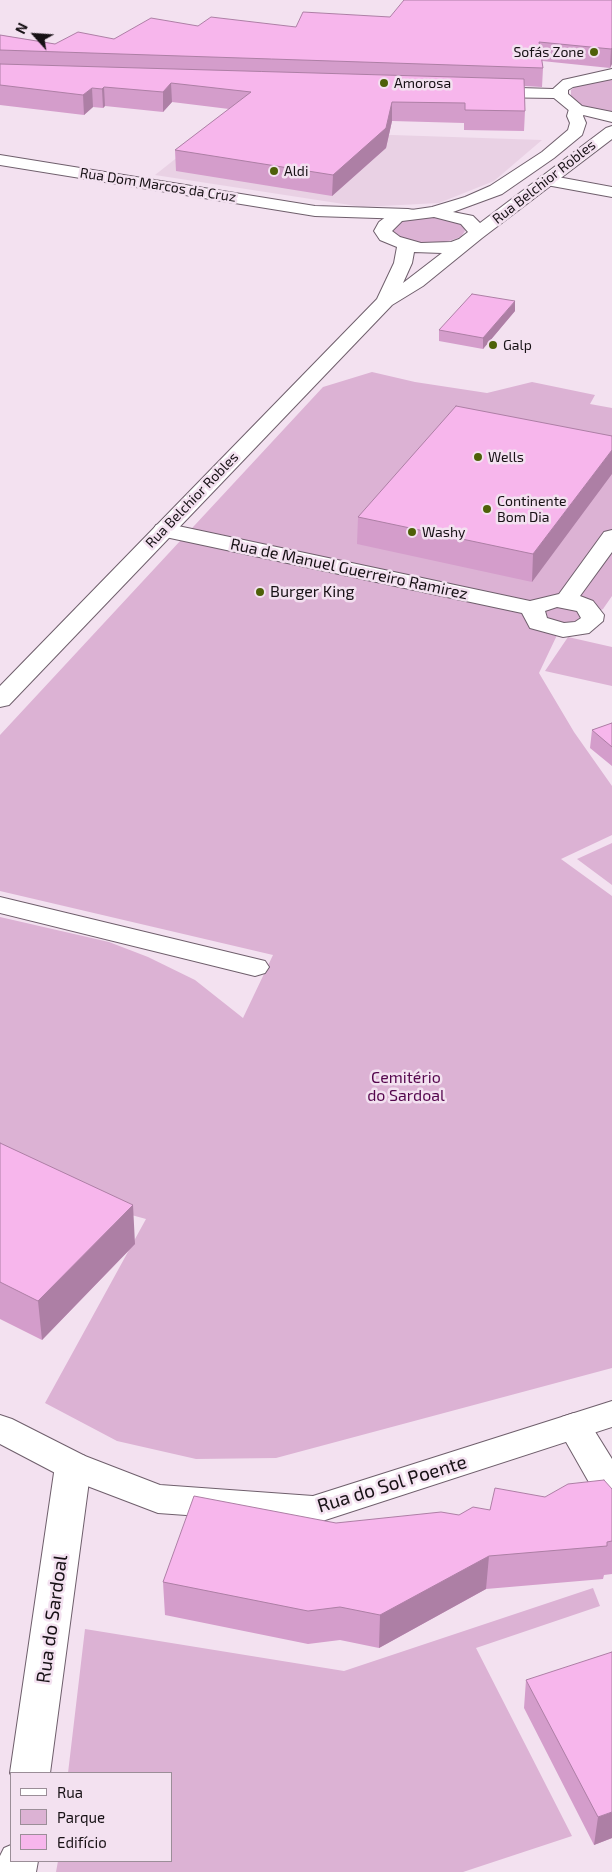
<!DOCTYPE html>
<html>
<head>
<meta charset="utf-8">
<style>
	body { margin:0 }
	#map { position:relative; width:612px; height:1872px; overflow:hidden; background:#f3e1f0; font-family:"Exo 2",sans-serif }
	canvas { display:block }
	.legend { position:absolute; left:10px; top:1772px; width:162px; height:90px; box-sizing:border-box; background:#f3e1f0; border:1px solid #9b8e98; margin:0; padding:6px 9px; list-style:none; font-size:15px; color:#171115 }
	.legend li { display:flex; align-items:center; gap:10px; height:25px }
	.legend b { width:25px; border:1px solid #9b8e98 }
	.north { position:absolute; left:10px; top:10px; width:50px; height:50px; -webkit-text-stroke:4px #f3e1f0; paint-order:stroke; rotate:296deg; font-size:14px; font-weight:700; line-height:20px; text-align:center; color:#171115 }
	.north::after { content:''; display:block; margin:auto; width:18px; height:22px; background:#171115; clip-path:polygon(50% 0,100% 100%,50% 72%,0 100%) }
</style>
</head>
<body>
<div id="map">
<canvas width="612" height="1872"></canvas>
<ul class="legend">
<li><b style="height:6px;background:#fff"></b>Rua</li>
<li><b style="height:14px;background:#dcb2d4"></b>Parque</li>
<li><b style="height:14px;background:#f7b6ec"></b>Edifício</li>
</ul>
<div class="north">N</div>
</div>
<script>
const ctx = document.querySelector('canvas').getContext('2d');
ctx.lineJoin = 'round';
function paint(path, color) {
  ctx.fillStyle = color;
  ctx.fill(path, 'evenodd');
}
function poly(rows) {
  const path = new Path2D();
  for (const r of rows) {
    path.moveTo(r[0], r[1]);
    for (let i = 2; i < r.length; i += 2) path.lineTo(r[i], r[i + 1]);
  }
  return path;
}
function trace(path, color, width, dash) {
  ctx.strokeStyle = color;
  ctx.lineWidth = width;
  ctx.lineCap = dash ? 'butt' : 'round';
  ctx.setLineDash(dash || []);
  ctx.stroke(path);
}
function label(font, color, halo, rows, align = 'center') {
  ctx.font = font + ' "Exo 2",sans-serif';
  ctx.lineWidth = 5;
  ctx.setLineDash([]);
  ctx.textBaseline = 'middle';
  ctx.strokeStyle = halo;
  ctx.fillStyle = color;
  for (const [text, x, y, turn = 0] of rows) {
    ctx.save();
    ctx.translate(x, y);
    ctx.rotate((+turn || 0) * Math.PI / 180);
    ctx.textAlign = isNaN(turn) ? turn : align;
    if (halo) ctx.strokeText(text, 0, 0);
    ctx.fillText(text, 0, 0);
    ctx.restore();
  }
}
paint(poly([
	[213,129,542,140,494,181,439,203,363,207,155,175]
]), '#e9d1e4');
paint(poly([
	[612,78,612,113,587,108,576,102,571,96,571,90,577,85],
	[433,216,456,221,463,226,465,231,461,237,440,244,425,244,400,238,394,234,393,229,397,223,407,218],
	[372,372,415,382,487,393,532,382,595,395,590,404,612,408,612,596,603,609,558,633,539,673,574,732,612,786,612,835,561,859,612,896,612,1368,276,1458,196,1459,117,1441,45,1403,146,1219,0,1179,0,917,109,942,148,957,195,980,243,1018,273,955,0,891,0,735,323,387],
	[568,637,612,647,612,686,545,671],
	[612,843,612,885,577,859],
	[593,1588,600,1606,476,1648,572,1836,463,1872,56,1872,58,1861,171,1861,171,1773,68,1773,85,1629,344,1671]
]), '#dcb2d4');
const minor = poly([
	[547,175,612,187,612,197,541,184,539,180,541,176,547,175],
	[164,523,530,601,559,594,604,532,612,530,612,552,580,596,593,601,604,615,603,621,589,633,563,637,530,628,522,613,156,535,153,530,156,525,164,523],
	[557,607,577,611,581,618,575,622,564,623,547,618,545,611,557,607],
	[0,897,265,961,269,967,265,973,255,976,0,913,0,897],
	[574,1413,586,1417,612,1459,612,1504,599,1500,557,1426,562,1417,574,1413],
	[73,1452,85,1456,91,1466,50,1773,11,1773,11,1775,10,1773,55,1466,61,1456,73,1452],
	[11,1845,11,1861,38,1861,36,1872,0,1872,0,1856,4,1848,11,1845]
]);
const tertiary = poly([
	[0,155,315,206,408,209,414,210,417,214,414,218,408,219,315,216,0,165,0,155],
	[612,1401,612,1427,313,1524,158,1513,61,1476,0,1444,0,1415,12,1419,85,1456,160,1485,313,1496,612,1401]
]);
const secondary = poly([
	[577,104,585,109,583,116,586,123,582,135,554,158,502,194,453,212,473,216,480,223,606,128,612,126,612,139,482,238,423,286,392,305,9,705,0,707,0,686,377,299,394,263,397,247,380,240,374,231,379,222,391,213,432,207,465,197,490,186,542,152,568,130,570,123,567,116,569,109,577,104],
	[434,217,461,224,468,232,459,239,451,242,421,243,400,237,392,231,402,221,434,217],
	[414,252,442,253,403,283,412,263,414,252]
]);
const primary = poly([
	[612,69,612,79,573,87,568,90,568,94,582,106,612,112,612,122,571,112,554,98,486,97,478,92,486,87,553,89,563,80,612,69]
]);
trace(minor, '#6f5f6c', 2);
trace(tertiary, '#6f5f6c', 2);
trace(secondary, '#6f5f6c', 2);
trace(primary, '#6f5f6c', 2);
paint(minor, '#fff');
paint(tertiary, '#fff');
paint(secondary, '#fff');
paint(primary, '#fff');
paint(poly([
	[612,0,612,64,610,68,542,61,543,68,542,87,524,86,525,111,524,131,464,130,464,123,392,121,386,148,332,196,176,171,175,150,229,109,172,102,163,112,105,106,103,108,93,107,84,115,0,105,0,35,55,44,114,39,296,27,390,17],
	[515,311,483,349,439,341,439,330],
	[612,436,532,582,357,544,358,517],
	[612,723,612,766,590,748,592,730],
	[0,1143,135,1244,42,1340,0,1319],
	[612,1489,612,1574,604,1575,603,1579,486,1589,379,1648,340,1640,308,1644,165,1615,163,1582,336,1523,459,1515,490,1510,545,1497],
	[526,1680,612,1838,594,1845,524,1708]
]), '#d49dcb');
paint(poly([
	[612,48,612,64,610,68,611,49],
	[171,83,172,102,163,112,163,92],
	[104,87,105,106,103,108,102,89],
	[92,88,93,107,84,115,83,95],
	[392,102,392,121,386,148,332,196,333,175],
	[515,301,515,311,483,349,483,338],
	[612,450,612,474,532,582,533,554],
	[133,1205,135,1244,42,1340,38,1301],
	[489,1556,486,1589,379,1648,380,1615],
	[612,1812,612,1838,594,1845,598,1817]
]), '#ad7fa5');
const building = poly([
	[404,0,612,0,612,48,611,49,539,42,543,68,0,50,0,35,55,44,78,32,114,39,151,18,198,26,211,17,296,27,303,12,390,17,404,0],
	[0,64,524,79,525,111,465,110,465,103,392,102,386,128,333,175,175,150,251,92,171,83,163,92,104,87,102,89,92,88,83,95,0,85,0,64],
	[472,294,515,301,483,338,439,330,472,294],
	[456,406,612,436,612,450,533,554,358,517,456,406],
	[612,723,612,747,592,730,612,723],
	[0,1143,133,1205,38,1301,0,1282,0,1143],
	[604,1480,612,1489,612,1541,607,1542,607,1546,489,1556,380,1615,340,1607,308,1611,163,1582,194,1496,336,1523,441,1512,459,1515,473,1507,490,1510,495,1488,545,1497,568,1484,604,1480],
	[612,1652,612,1812,598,1817,526,1680,612,1652]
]);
paint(building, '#f7b6ec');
trace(building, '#ad7fa5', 1);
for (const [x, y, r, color] of [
	[594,52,5,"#4d6008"],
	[384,83,5,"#4d6008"],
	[274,171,5,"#4d6008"],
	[493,345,5,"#4d6008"],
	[478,457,5,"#4d6008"],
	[487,509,5,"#4d6008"],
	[412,532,5,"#4d6008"],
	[260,592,5,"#4d6008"]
]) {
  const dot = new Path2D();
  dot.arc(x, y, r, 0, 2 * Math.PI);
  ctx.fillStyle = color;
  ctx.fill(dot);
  trace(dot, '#f3e1f0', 2);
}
label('14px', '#171115', '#f3e1f0', [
	["Sofás Zone",584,52,"right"],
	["Amorosa",394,83],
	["Aldi",284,171],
	["Galp",503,345],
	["Wells",488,457],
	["Continente",497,501],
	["Bom Dia",497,517],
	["Washy",422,532]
], 'left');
label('14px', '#171115', '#f3e1f0', [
	["Rua Belchior Robles",544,182,-38],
	["Rua Dom Marcos da Cruz",158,185,9],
	["Rua Belchior Robles",192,500,-46]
]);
label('16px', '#171115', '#f3e1f0', [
	["Rua de Manuel Guerreiro Ramirez",349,569,12]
]);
label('16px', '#171115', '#f3e1f0', [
	["Burger King",270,592]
], 'left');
label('16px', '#54064d', '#f3e1f0', [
	["Cemitério",406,1078],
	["do Sardoal",406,1096]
]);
label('19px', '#171115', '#f3e1f0', [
	["Rua do Sol Poente",392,1484,-17],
	["Rua do Sardoal",52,1619,-82]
]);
</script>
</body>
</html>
